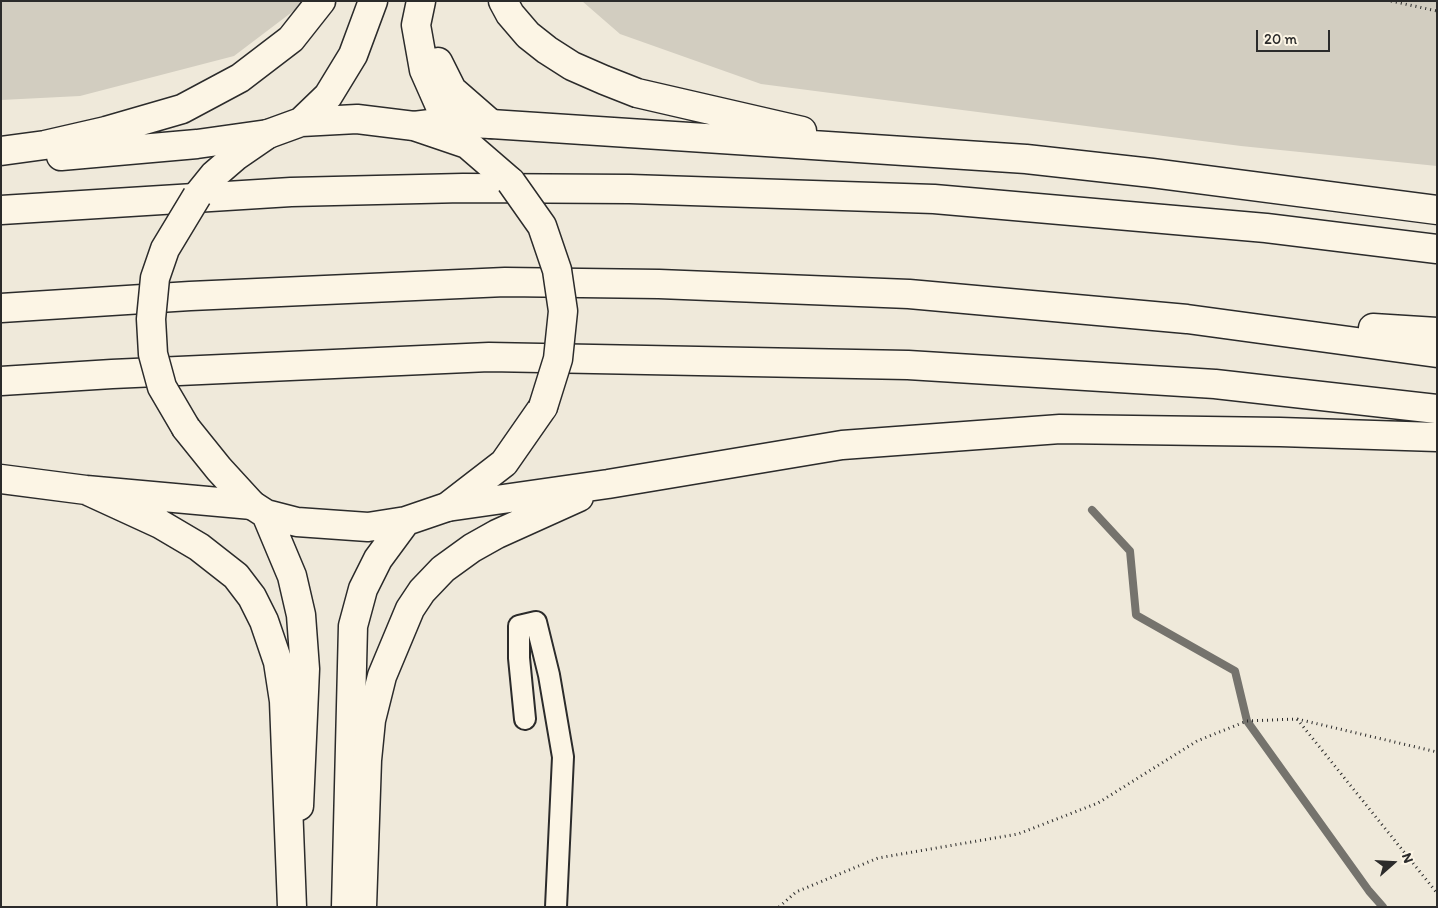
<!DOCTYPE html>
<html>
<head>
<meta charset="utf-8">
<style>
	body { margin:0 }
	#map { position:relative; width:1438px; height:908px; overflow:hidden; background:#efe9da; font-family:Itim,sans-serif }
	canvas { display:block }
	.frame { position:absolute; inset:0; border:2px solid #2b2b2b; pointer-events:none }
	.north { position:absolute; left:1368px; top:838px; width:50px; height:50px; -webkit-text-stroke:4px #fcf5e5; paint-order:stroke; rotate:71deg; font-size:14px; font-weight:700; line-height:20px; text-align:center; color:#2b2b2b }
	.north::after { content:''; display:block; margin:auto; width:18px; height:22px; background:#2b2b2b; clip-path:polygon(50% 0,100% 100%,50% 72%,0 100%) }
	.scale { position:absolute; left:1256px; top:30px; width:74px; height:22px; box-sizing:border-box; border:2px solid #2b2b2b; border-top:0; padding-left:6px; font-size:15px; line-height:18px; white-space:nowrap; color:#2b2b2b; -webkit-text-stroke:4px #fcf5e5; paint-order:stroke }
</style>
</head>
<body>
<div id="map">
<canvas width="1438" height="908"></canvas>
<div class="frame"></div>
<div class="north">N</div>
<div class="scale">20 m</div>
</div>
<script>
const ctx = document.querySelector('canvas').getContext('2d');
ctx.lineJoin = 'round';
function paint(path, color) {
  ctx.fillStyle = color;
  ctx.fill(path, 'evenodd');
}
function poly(rows) {
  const path = new Path2D();
  for (const r of rows) {
    path.moveTo(r[0], r[1]);
    for (let i = 2; i < r.length; i += 2) path.lineTo(r[i], r[i + 1]);
  }
  return path;
}
function trace(path, color, width, dash) {
  ctx.strokeStyle = color;
  ctx.lineWidth = width;
  ctx.lineCap = dash ? 'butt' : 'round';
  ctx.setLineDash(dash || []);
  ctx.stroke(path);
}
paint(poly([
	[1,1,303,1,300,6,234,56,80,96,1,100],
	[582,1,1437,1,1437,166,1241,146,761,84,620,34]
]), '#d2cdc0');
trace(poly([
	[1092,510,1130,551,1136,615,1235,671,1247,721,1369,891,1383,907]
]), '#75736d', 8);
const street = poly([
	[525,719,519,658,519,626,536,622,549,675,563,757,556,907]
]);
const primary = poly([
	[421,1,416,25,424,70,447,122,462,140],
	[438,62,452,90,491,124],
	[301,122,328,96,353,55,373,1],
	[197,196,214,175,236,156,268,134,301,122,357,119,414,126,467,144,511,182],
	[186,428,219,469,252,505,266,514,297,522,368,527,406,521,447,507,504,463,543,407],
	[266,514,292,576,301,615,305,669,299,806],
	[346,907,353,626,363,589,378,559,406,521]
]);
const highway = poly([
	[503,1,510,14,528,35,547,50,572,66,604,80,637,93,802,131],
	[414,126,447,122,491,124,1026,159,1152,173,1437,210],
	[1,151,45,145,106,131,182,109,240,78,291,39,321,1],
	[61,156,197,144,268,134],
	[1,210,291,192,463,188,630,189,934,199,1266,228,1437,249],
	[1,308,190,296,505,282,659,284,909,294,1187,319,1437,353],
	[1373,328,1437,332],
	[1,381,112,374,489,357,908,365,1215,384,1437,409],
	[1,479,86,490,252,505],
	[86,490,160,524,199,547,236,576,252,597,264,621,278,662,284,701,292,907],
	[447,507,608,484,842,445,1060,429,1280,432,1437,437],
	[362,907,367,760,371,720,382,676,410,609,422,591,443,569,472,548,497,534,579,497]
]);
trace(street, '#2b2b2b', 24);
trace(primary, '#2b2b2b', 31);
trace(highway, '#2b2b2b', 31);
trace(poly([
	[1391,1,1437,11],
	[1297,719,1437,893],
	[779,907,796,892,878,858,1018,834,1098,803,1197,741,1247,721,1297,719,1437,752]
]), '#2b2b2b', 3, [1, 4]);
trace(street, '#fcf5e5', 20);
trace(primary, '#fcf5e5', 28);
trace(highway, '#fcf5e5', 28);
const primaryBridge = poly([
	[511,182,542,226,557,270,563,311,558,359,543,407],
	[186,428,162,387,153,354,151,319,155,278,165,249,197,196]
]);
trace(primaryBridge, '#2b2b2b', 31, []);
trace(primaryBridge, '#fcf5e5', 28);
</script>
</body>
</html>
